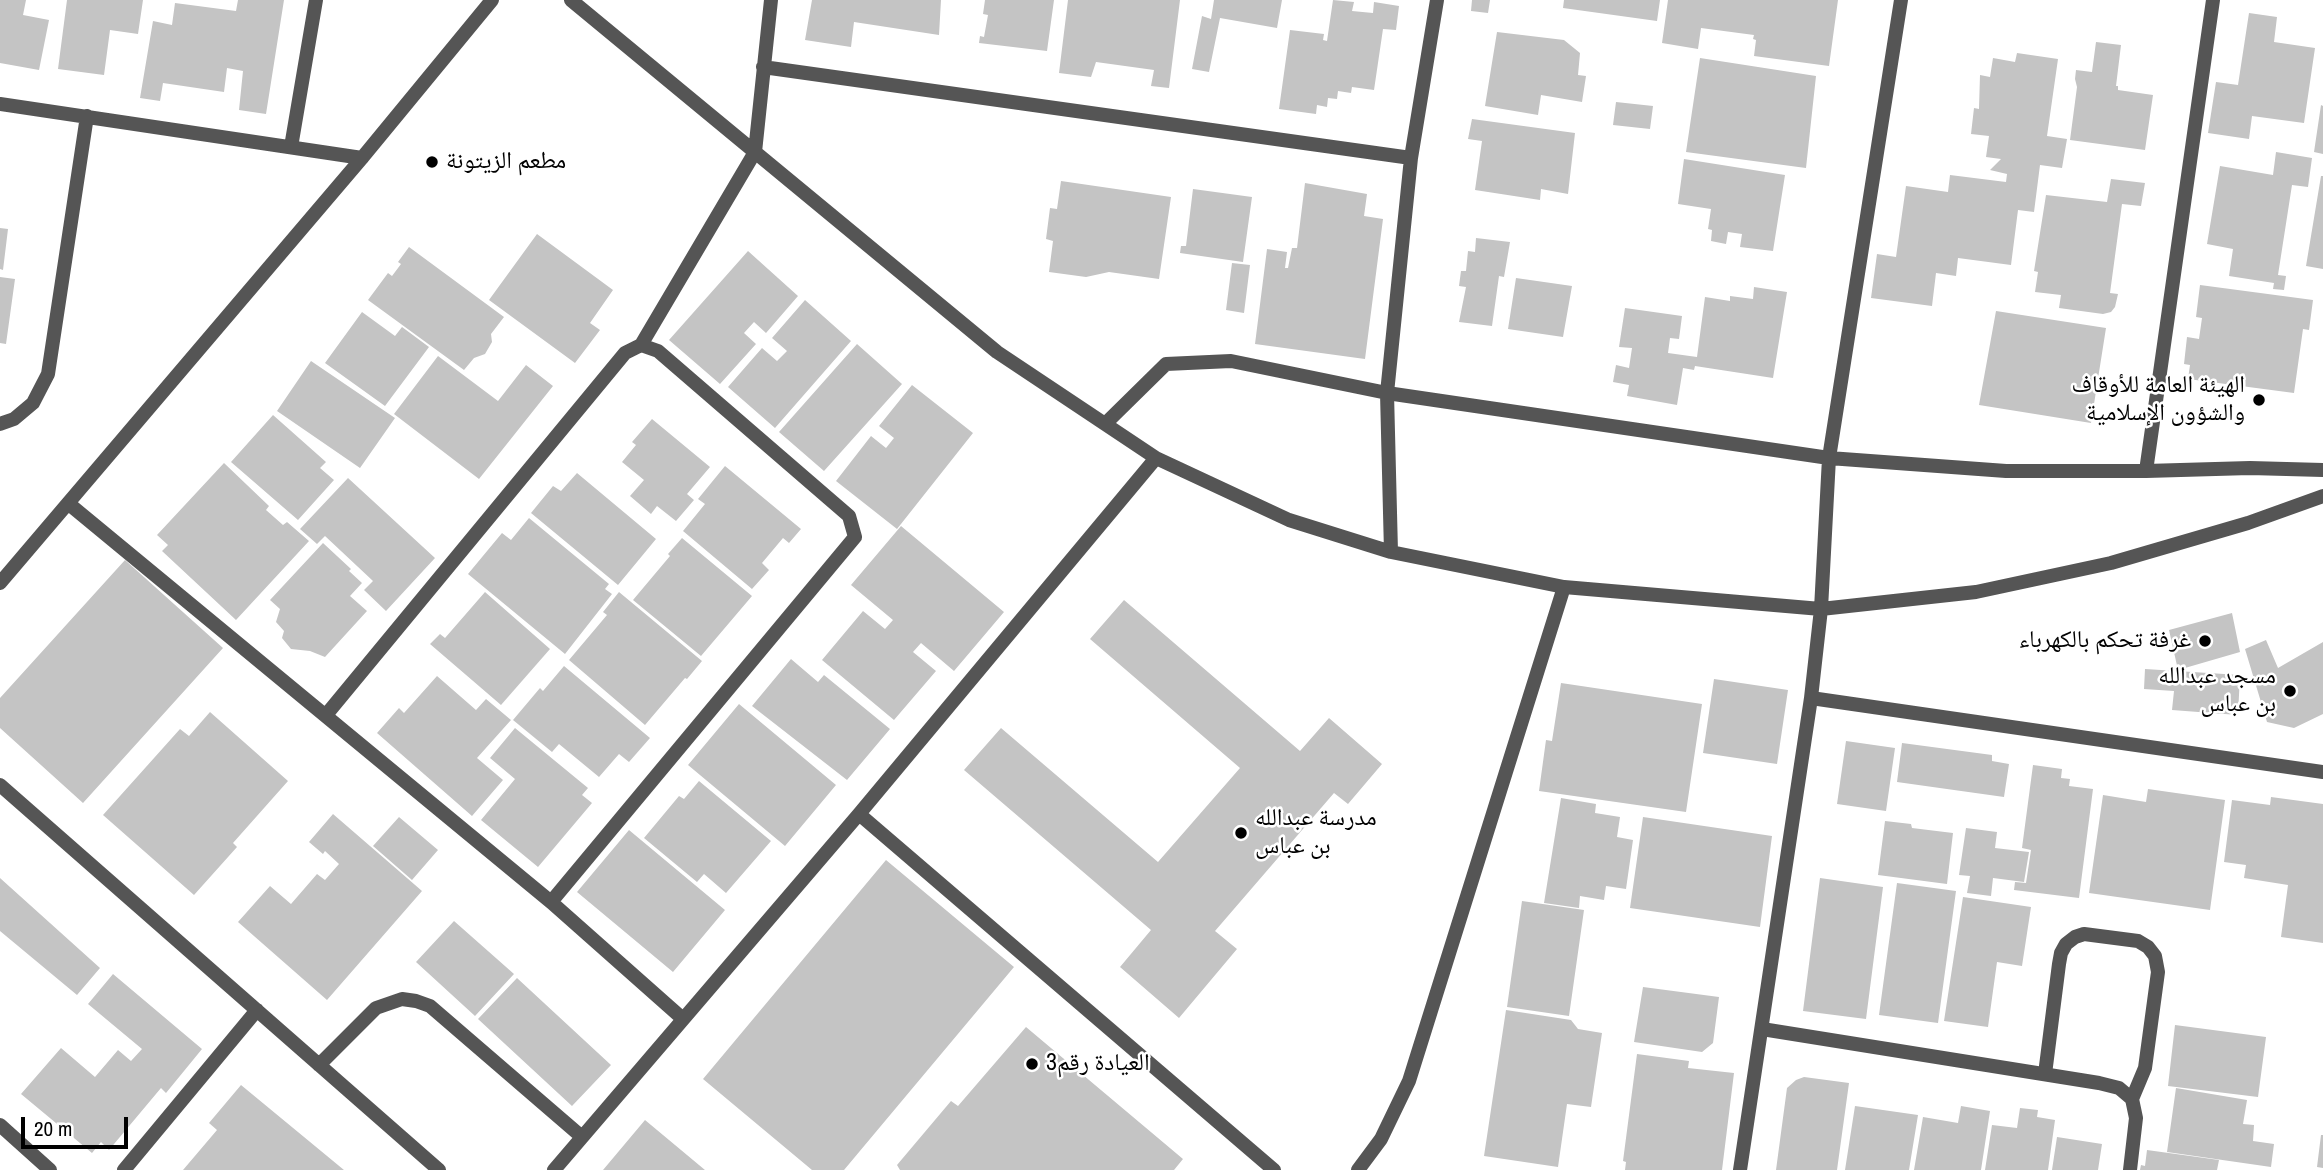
<!DOCTYPE html>
<html>
<head>
<meta charset="utf-8">
<style>
	body { margin:0 }
	#map { position:relative; width:2323px; height:1170px; overflow:hidden; background:#fff; font-family:"Archivo Narrow",sans-serif }
	canvas { display:block }
	.scale { position:absolute; left:21px; top:1117px; width:107px; height:32px; box-sizing:border-box; border:4px solid #000; border-top:0; padding-left:9px; font-size:21px; line-height:24px; white-space:nowrap; color:#000; -webkit-text-stroke:5px #fff; paint-order:stroke }
</style>
</head>
<body>
<div id="map">
<canvas width="2323" height="1170"></canvas>
<div class="scale">20 m</div>
</div>
<script>
const ctx = document.querySelector('canvas').getContext('2d');
ctx.lineJoin = 'round';
function paint(path, color) {
  ctx.fillStyle = color;
  ctx.fill(path, 'evenodd');
}
function poly(rows) {
  const path = new Path2D();
  for (const r of rows) {
    path.moveTo(r[0], r[1]);
    for (let i = 2; i < r.length; i += 2) path.lineTo(r[i], r[i + 1]);
  }
  return path;
}
function trace(path, color, width, dash) {
  ctx.strokeStyle = color;
  ctx.lineWidth = width;
  ctx.lineCap = dash ? 'butt' : 'round';
  ctx.setLineDash(dash || []);
  ctx.stroke(path);
}
function label(font, color, halo, rows, align = 'center') {
  ctx.font = font + ' "Archivo Narrow","Noto Naskh Arabic",sans-serif';
  ctx.lineWidth = 5;
  ctx.setLineDash([]);
  ctx.textBaseline = 'middle';
  ctx.strokeStyle = halo;
  ctx.fillStyle = color;
  for (const [text, x, y, turn = 0] of rows) {
    ctx.save();
    ctx.translate(x, y);
    ctx.rotate((+turn || 0) * Math.PI / 180);
    ctx.textAlign = isNaN(turn) ? turn : align;
    if (halo) ctx.strokeText(text, 0, 0);
    ctx.fillText(text, 0, 0);
    ctx.restore();
  }
}
paint(poly([
	[0,0,26,0,23,15,49,20,39,70,0,63],
	[67,0,143,0,138,34,110,30,104,75,58,69],
	[238,0,284,0,266,114,239,110,243,71,227,68,224,92,163,83,160,101,140,98,153,21,172,25,175,3,236,11],
	[812,0,941,0,939,35,854,22,851,47,805,40],
	[985,0,1054,0,1047,51,979,43,980,36,984,37,988,15,983,14],
	[1068,0,1180,0,1169,88,1151,86,1154,70,1096,62,1091,77,1059,73],
	[1214,0,1282,0,1277,28,1220,18,1209,72,1192,69,1202,16,1211,19],
	[1333,0,1354,2,1352,11,1373,13,1374,2,1399,6,1396,30,1383,29,1374,90,1352,87,1351,93,1338,91,1337,99,1328,98,1327,107,1317,105,1316,114,1279,109,1290,30,1324,34,1323,40,1327,41],
	[1472,0,1490,0,1488,13,1471,11],
	[1564,0,1660,0,1657,21,1563,8],
	[1668,0,1838,0,1829,66,1754,56,1756,40,1753,39,1754,35,1701,28,1698,49,1662,43],
	[2249,13,2277,17,2274,42,2315,48,2304,123,2252,116,2249,139,2208,133,2216,82,2238,85],
	[1497,32,1564,40,1580,53,1578,75,1586,76,1582,102,1541,95,1538,115,1485,106],
	[2096,42,2121,45,2116,86,2118,86,2118,90,2153,95,2145,150,2070,140,2077,87,2075,79,2076,70,2092,72],
	[2017,53,2058,59,2047,136,2067,139,2062,168,2040,165,2034,212,2018,210,2011,265,1958,258,1956,276,1936,273,1932,306,1871,298,1877,254,1896,257,1906,186,1948,192,1950,175,2006,182,2007,174,1990,170,2001,159,1986,157,1989,136,1971,134,1974,108,1979,109,1980,75,1990,77,1993,58,2015,62],
	[1700,58,1816,76,1806,168,1686,152],
	[1616,102,1653,106,1650,129,1613,125],
	[2321,105,2323,106,2323,154,2314,152],
	[1472,119,1575,133,1568,194,1541,189,1540,200,1475,190,1482,141,1468,139],
	[2276,152,2312,158,2308,187,2292,185,2278,275,2286,276,2284,290,2273,289,2274,283,2229,276,2233,249,2207,244,2220,166,2273,175],
	[1684,159,1785,175,1773,251,1740,247,1742,234,1728,232,1726,244,1711,241,1712,230,1708,229,1711,209,1678,204],
	[2321,176,2323,176,2323,269,2306,266],
	[2111,179,2145,183,2141,206,2122,204,2110,293,2118,294,2115,307,2111,312,2103,314,2059,308,2061,295,2035,292,2038,272,2034,271,2046,195,2107,202],
	[1061,181,1171,197,1159,279,1109,272,1086,277,1049,272,1053,241,1046,239,1050,208,1057,209],
	[1305,183,1367,194,1364,216,1383,219,1365,359,1255,344,1267,249,1287,252,1285,268,1288,268,1292,248,1297,248],
	[1193,189,1252,197,1243,262,1180,253,1181,246,1186,246],
	[0,228,8,229,3,270,0,269],
	[537,234,613,290,590,323,600,330,575,363,489,300],
	[1476,238,1510,242,1504,277,1499,276,1492,326,1459,322,1466,287,1459,286,1461,271,1466,271,1468,251,1475,252],
	[409,247,504,317,491,334,492,342,485,354,474,358,464,370,368,300,388,273,392,276,401,264,398,262],
	[748,251,798,296,766,333,754,322,744,333,756,344,720,384,669,340],
	[1232,263,1250,265,1244,313,1226,310],
	[0,277,15,279,6,344,0,343],
	[1516,278,1572,286,1563,337,1508,329],
	[2200,285,2313,300,2309,330,2303,329,2294,393,2188,379,2190,365,2184,364,2187,337,2199,339,2202,318,2196,317],
	[1754,287,1787,292,1773,378,1695,366,1694,370,1683,368,1677,405,1627,396,1629,385,1613,382,1616,365,1629,368,1632,348,1619,347,1625,308,1682,316,1679,339,1670,338,1668,353,1697,357,1705,297,1730,301,1730,296,1753,299],
	[805,300,851,341,775,428,728,387,762,348,777,361,787,351,772,338],
	[1996,311,2106,328,2091,423,1979,405],
	[362,312,395,336,402,327,429,347,385,406,325,363],
	[857,344,902,384,824,471,779,432],
	[438,356,498,401,526,365,553,386,479,479,394,414],
	[311,361,395,418,360,468,277,411],
	[912,385,973,433,897,529,836,481,871,436,886,448,894,438,879,426],
	[273,415,326,462,320,468,334,480,298,520,231,462],
	[652,419,710,467,687,494,694,500,676,521,657,506,651,514,630,496,644,480,622,462,636,445,632,442],
	[224,463,269,506,266,510,283,525,287,522,309,541,236,620,162,551,168,545,157,535],
	[725,466,801,529,789,543,783,538,762,563,769,570,752,589,683,531,705,504,698,499],
	[577,473,656,539,618,585,531,513,553,486,561,491],
	[348,478,435,558,386,611,364,590,373,581,325,536,317,544,300,529],
	[529,518,609,584,605,589,612,594,565,654,468,574,502,533,511,540],
	[901,526,1004,612,954,671,921,643,913,652,936,671,894,720,822,660,863,611,885,629,893,620,851,585],
	[682,538,752,596,701,656,633,600,670,556,668,554],
	[323,543,351,569,349,571,362,583,350,596,367,611,325,657,310,651,291,649,282,638,284,631,276,622,280,609,270,600],
	[125,560,223,648,83,803,0,728,0,698],
	[485,592,550,649,501,705,430,644,440,634,445,638],
	[619,592,702,661,687,679,685,678,645,725,569,660,607,615,603,612],
	[1124,600,1300,751,1329,718,1382,764,1348,804,1334,793,1215,931,1237,949,1179,1018,1120,967,1151,930,964,770,1001,728,1158,862,1240,768,1090,639],
	[2232,613,2240,652,2178,670,2169,630],
	[2266,640,2278,668,2323,642,2323,714,2294,728,2267,722,2245,649],
	[791,659,818,682,824,675,890,729,847,780,752,706],
	[564,666,650,738,629,762,619,754,599,777,559,744,552,752,513,720,540,688,543,691],
	[2145,669,2240,675,2238,715,2172,710,2174,691,2144,689],
	[437,676,476,710,486,699,511,720,477,758,503,780,472,816,377,733,399,708,404,713],
	[1714,679,1788,690,1777,764,1703,753],
	[1561,683,1702,704,1686,812,1539,791,1546,740,1552,741],
	[739,704,836,785,785,846,688,765],
	[210,712,288,781,233,843,237,847,194,895,103,815,180,729,189,736],
	[515,728,588,788,582,795,592,803,538,867,481,820,515,779,490,758],
	[1846,741,1895,748,1886,811,1837,804],
	[1902,743,1992,755,1992,761,2009,764,2004,797,1897,782],
	[2033,765,2062,769,2061,778,2070,779,2069,786,2093,789,2079,898,2014,890,2015,882,2026,883,2031,850,2022,848],
	[699,781,771,841,726,893,704,874,697,882,644,838,679,796,684,799],
	[2148,789,2225,800,2210,910,2089,893,2103,795,2146,802],
	[2271,797,2323,804,2323,943,2281,937,2288,885,2244,878,2246,865,2224,862,2232,800,2270,805],
	[1561,798,1596,804,1595,813,1620,817,1617,837,1633,840,1626,889,1606,886,1604,900,1580,896,1579,908,1544,903],
	[333,814,422,891,327,1000,238,922,270,886,291,904,317,874,325,880,339,864,325,851,323,854,309,842],
	[399,817,438,850,412,880,373,846],
	[1643,817,1772,836,1760,927,1630,908],
	[1885,821,1911,824,1912,828,1953,833,1947,884,1878,875],
	[1966,828,1997,832,1995,848,2029,852,2024,882,1993,878,1991,896,1967,893,1970,876,1959,875],
	[629,830,725,910,673,972,577,892],
	[886,860,1014,967,844,1170,812,1170,703,1079],
	[0,878,100,968,77,995,0,931],
	[1820,878,1883,887,1866,1019,1803,1011],
	[1897,883,1956,891,1938,1023,1879,1015],
	[1963,897,2031,907,2022,966,1997,962,1988,1027,1944,1021],
	[1522,901,1584,910,1569,1016,1507,1007],
	[454,921,514,974,475,1016,416,962],
	[113,974,202,1049,166,1093,161,1088,109,1150,101,1142,92,1153,21,1094,61,1048,95,1077,118,1050,131,1061,142,1049,88,1004],
	[517,978,611,1065,572,1106,478,1019],
	[1643,987,1719,997,1713,1043,1702,1052,1634,1042],
	[1506,1010,1571,1020,1578,1029,1602,1033,1591,1107,1567,1104,1558,1167,1484,1156],
	[2175,1025,2266,1037,2258,1097,2168,1086],
	[1026,1027,1183,1159,1174,1170,900,1170,897,1165,951,1101,958,1106],
	[1637,1054,1689,1061,1688,1068,1734,1073,1722,1170,1625,1170,1626,1162,1623,1161],
	[1804,1077,1849,1083,1837,1170,1776,1170,1787,1088,1796,1080],
	[241,1085,344,1170,183,1170,217,1130,209,1123],
	[2176,1088,2247,1100,2243,1124,2254,1125,2253,1141,2274,1144,2271,1167,2167,1152],
	[1855,1106,1918,1115,1909,1170,1845,1170],
	[1961,1106,1990,1111,1981,1170,1914,1170,1923,1117,1958,1123],
	[2020,1108,2038,1110,2037,1117,2055,1120,2048,1170,1985,1170,1992,1125,2017,1128],
	[645,1120,705,1170,603,1170],
	[2321,1135,2323,1135,2323,1168,2317,1167],
	[2057,1137,2102,1144,2098,1170,2052,1170],
	[2147,1150,2219,1160,2217,1170,2140,1170,2141,1165,2145,1166]
]), '#c4c4c4');
trace(poly([
	[571,0,997,352,1156,458,1289,520,1391,552,1564,587,1821,609,1976,592,2111,563,2248,523,2323,496],
	[763,67,1411,158],
	[0,104,362,158],
	[291,147,316,0],
	[641,345,755,152,771,0],
	[0,424,14,419,33,403,48,374,87,116],
	[1105,424,1166,364,1231,361,1387,393,1829,458,2006,471,2146,471,2250,468,2323,470],
	[2146,471,2213,0],
	[69,504,551,902,683,1019],
	[1391,552,1387,393,1411,158,1437,0],
	[0,583,362,158,492,0],
	[1811,698,2323,772],
	[326,715,625,353,641,345,658,351,849,516,855,537,551,902],
	[0,785,439,1170],
	[859,814,1274,1170],
	[1762,1029,2099,1083,2119,1088,2132,1099,2136,1118,2130,1170],
	[319,1065,376,1008,402,999,416,1001,430,1006,582,1137],
	[2045,1074,2059,964,2061,953,2066,944,2075,937,2084,934,2138,941,2148,947,2155,956,2158,972,2145,1068,2132,1099],
	[0,1125,50,1170],
	[124,1170,257,1010],
	[554,1170,859,814,1156,458],
	[1358,1170,1381,1139,1409,1081,1564,587],
	[1740,1170,1811,698,1821,609,1829,458,1901,0]
]), '#555', 14);
for (const [x, y, r, color] of [
	[432,162,7,"#000"],
	[2259,400,7,"#000"],
	[2205,641,7,"#000"],
	[2290,691,7,"#000"],
	[1241,833,7,"#000"],
	[1032,1064,7,"#000"]
]) {
  const dot = new Path2D();
  dot.arc(x, y, r, 0, 2 * Math.PI);
  ctx.fillStyle = color;
  ctx.fill(dot);
  trace(dot, '#fff', 2.5);
}
label('24px', '#000', '#fff', [
	["مطعم الزيتونة",446,162],
	["الهيئة العامة للأوقاف",2245,386,"right"],
	["والشؤون الإسلامية",2245,414,"right"],
	["غرفة تحكم بالكهرباء",2191,641,"right"],
	["مسجد عبدالله",2276,677,"right"],
	["بن عباس",2276,705,"right"],
	["مدرسة عبدالله",1255,819],
	["بن عباس",1255,847],
	["3العيادة رقم",1046,1064]
], 'left');
</script>
</body>
</html>
